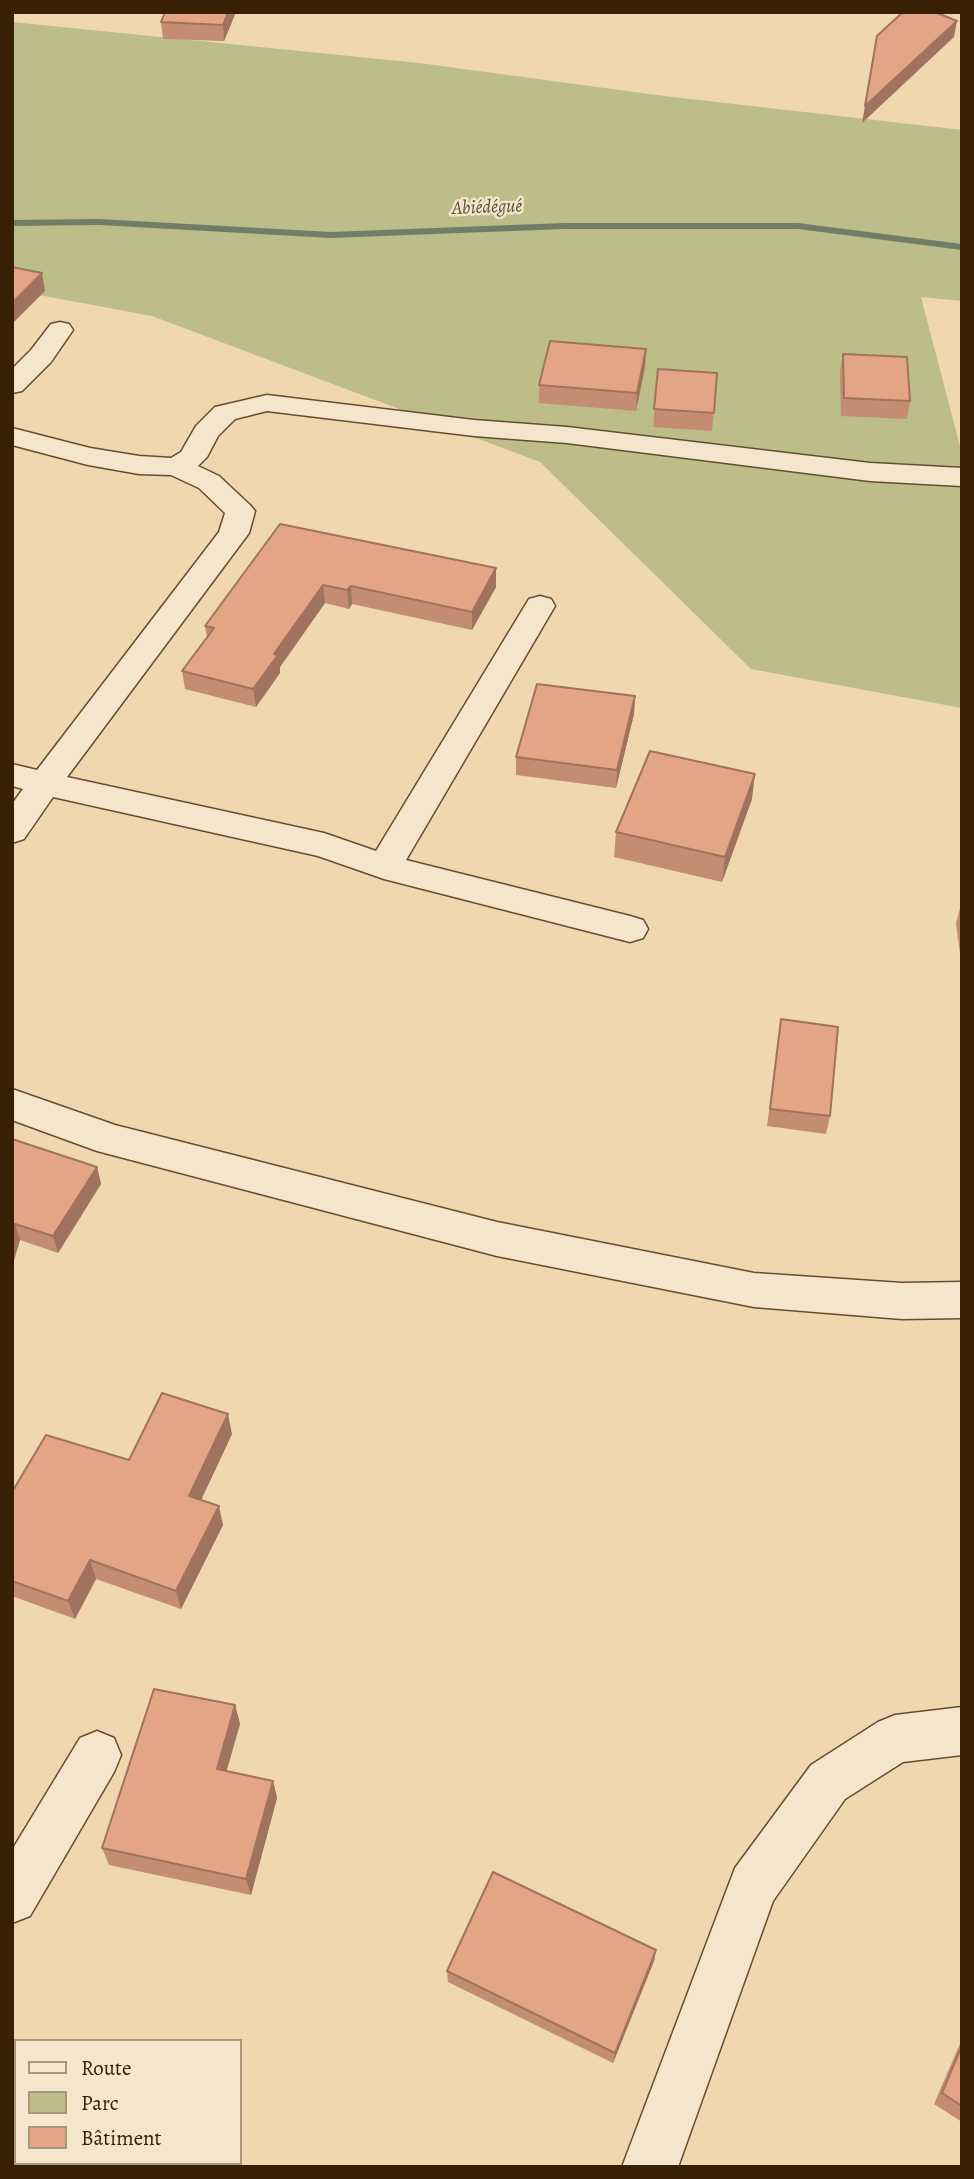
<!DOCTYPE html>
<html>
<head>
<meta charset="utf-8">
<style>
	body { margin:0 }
	#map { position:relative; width:974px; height:2179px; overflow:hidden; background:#efd7b0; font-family:Alegreya,serif }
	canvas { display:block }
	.frame { position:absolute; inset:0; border:14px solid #372102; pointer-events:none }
	.legend { position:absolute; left:14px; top:2039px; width:228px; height:126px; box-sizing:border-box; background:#f5e5cc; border:2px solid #a9977b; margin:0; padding:9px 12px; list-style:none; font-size:21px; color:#372102 }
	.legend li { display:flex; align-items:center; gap:14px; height:35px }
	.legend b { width:35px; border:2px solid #a9977b }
</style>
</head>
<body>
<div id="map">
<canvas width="974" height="2179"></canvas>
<div class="frame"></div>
<ul class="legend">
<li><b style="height:9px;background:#f5e5cc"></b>Route</li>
<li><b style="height:19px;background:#bcbd89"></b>Parc</li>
<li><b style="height:19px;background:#e4a486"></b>Bâtiment</li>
</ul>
</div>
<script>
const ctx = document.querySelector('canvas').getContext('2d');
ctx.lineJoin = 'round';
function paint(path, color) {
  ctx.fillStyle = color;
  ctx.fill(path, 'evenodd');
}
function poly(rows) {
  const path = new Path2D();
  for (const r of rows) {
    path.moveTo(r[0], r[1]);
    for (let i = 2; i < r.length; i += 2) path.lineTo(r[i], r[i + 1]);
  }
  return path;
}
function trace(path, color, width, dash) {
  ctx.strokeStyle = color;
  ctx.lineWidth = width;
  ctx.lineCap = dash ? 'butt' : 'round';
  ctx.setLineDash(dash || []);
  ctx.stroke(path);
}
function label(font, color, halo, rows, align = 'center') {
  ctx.font = font + ' Alegreya,serif';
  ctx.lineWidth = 5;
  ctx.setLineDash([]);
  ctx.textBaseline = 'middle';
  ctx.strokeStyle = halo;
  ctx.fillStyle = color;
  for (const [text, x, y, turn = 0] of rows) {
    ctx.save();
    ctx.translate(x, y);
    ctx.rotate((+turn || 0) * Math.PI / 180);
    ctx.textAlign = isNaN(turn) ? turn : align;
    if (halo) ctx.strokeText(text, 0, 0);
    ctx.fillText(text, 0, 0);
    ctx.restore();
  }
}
paint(poly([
	[12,22,419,63,664,96,962,130,962,301,921,297,962,454,962,708,751,669,540,462,152,316,12,290]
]), '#bcbd89');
paint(poly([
	[99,219,331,232,564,223,798,223,962,244,962,250,798,229,564,229,331,238,99,225,12,226,12,220,99,219]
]), '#727d66');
const street = poly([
	[60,322,69,324,73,330,51,362,22,391,12,393,12,369,31,350,51,324,60,322],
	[267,395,474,420,567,427,870,463,962,468,962,486,870,481,567,443,474,436,267,411,235,419,218,436,207,457,198,466,219,476,250,505,255,511,249,533,67,777,324,833,376,851,529,599,540,596,551,599,555,606,406,860,630,916,643,920,648,929,643,938,630,942,384,879,318,856,53,797,24,839,12,843,12,804,23,789,12,786,12,764,37,770,219,532,225,513,199,488,171,475,139,474,88,465,12,445,12,428,90,448,139,456,171,458,181,452,196,426,215,407,267,395],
	[12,1089,115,1125,497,1222,754,1273,902,1283,962,1282,962,1318,902,1319,754,1307,497,1256,97,1151,12,1120,12,1089],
	[962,1707,962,1755,903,1762,845,1799,773,1901,678,2167,622,2167,735,1868,811,1765,878,1722,895,1715,962,1707],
	[97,1731,114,1738,121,1755,114,1772,30,1916,12,1923,12,1850,80,1738,97,1731]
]);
trace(street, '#654e2e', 3);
paint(street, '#f5e5cc');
paint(poly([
	[165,12,236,12,224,41,163,39,161,22],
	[646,349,645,367,636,411,539,403,539,385],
	[843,354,910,401,907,419,841,416,840,371],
	[658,369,717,373,712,431,653,427],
	[280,524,496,587,472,630,352,604,349,609,325,603,280,667,280,673,256,707,185,689,182,671,207,637,205,626],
	[635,696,634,714,616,788,516,775,516,757],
	[752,799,722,882,614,857,616,832],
	[961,905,962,905,962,970,956,923],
	[781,1019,830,1116,826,1134,767,1126],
	[12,1139,97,1167,101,1184,58,1253,20,1240,12,1267],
	[232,1434,201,1500,223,1525,181,1609,96,1579,75,1619,12,1596,12,1492,129,1460],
	[235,1705,240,1724,226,1771,273,1781,277,1798,251,1895,109,1865,102,1848],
	[656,1950,654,1961,613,2063,448,1982,447,1971],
	[962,2039,962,2122,934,2104]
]), '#c48d73');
paint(poly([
	[228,12,236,12,224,41,223,25],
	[957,21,954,37,862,123,865,106],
	[42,273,45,291,12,324,12,303],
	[646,349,645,367,636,411,637,393],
	[496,568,496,587,472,630,472,612],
	[323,585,325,603,280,667,280,673,256,707,253,689,274,654],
	[351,586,352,604,349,609,347,590],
	[635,696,634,714,616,788,617,770],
	[755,774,752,799,722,882,725,857],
	[97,1167,101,1184,58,1253,53,1236],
	[15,1224,20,1240,12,1267,12,1232],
	[228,1414,232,1434,194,1515,189,1496],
	[219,1506,223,1525,181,1609,176,1591],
	[90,1560,96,1579,75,1619,68,1601],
	[235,1705,240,1724,222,1787,217,1769],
	[273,1781,277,1798,251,1895,246,1879],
	[656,1950,654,1961,613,2063,615,2053]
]), '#a0735e');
const building = poly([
	[165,12,228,12,223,25,161,22,165,12],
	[903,12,935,12,957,21,865,106,877,36,903,12],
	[12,267,42,273,12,303,12,267],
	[550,341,646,349,637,393,539,385,550,341],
	[843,354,907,357,910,401,844,398,843,354],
	[658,369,717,373,714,413,654,409,658,369],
	[280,524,496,568,472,612,351,586,347,590,323,585,274,654,278,655,253,689,182,671,214,628,205,626,280,524],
	[537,684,635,696,617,770,516,757,537,684],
	[650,751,755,774,725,857,616,832,650,751],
	[781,1019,838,1027,830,1116,770,1109,781,1019],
	[12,1139,97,1167,53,1236,15,1224,12,1232,12,1139],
	[162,1393,228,1414,189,1496,219,1506,176,1591,90,1560,68,1601,12,1581,12,1492,46,1435,129,1460,162,1393],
	[154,1689,235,1705,217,1769,273,1781,246,1879,102,1848,154,1689],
	[493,1872,656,1950,615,2053,447,1971,493,1872],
	[962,2045,962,2106,942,2093,962,2045]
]);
paint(building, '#e4a486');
trace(building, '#a0735e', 2);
label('italic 19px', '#554f34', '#f5e5cc', [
	["Abiédégué",487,208,-2]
]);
</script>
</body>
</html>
